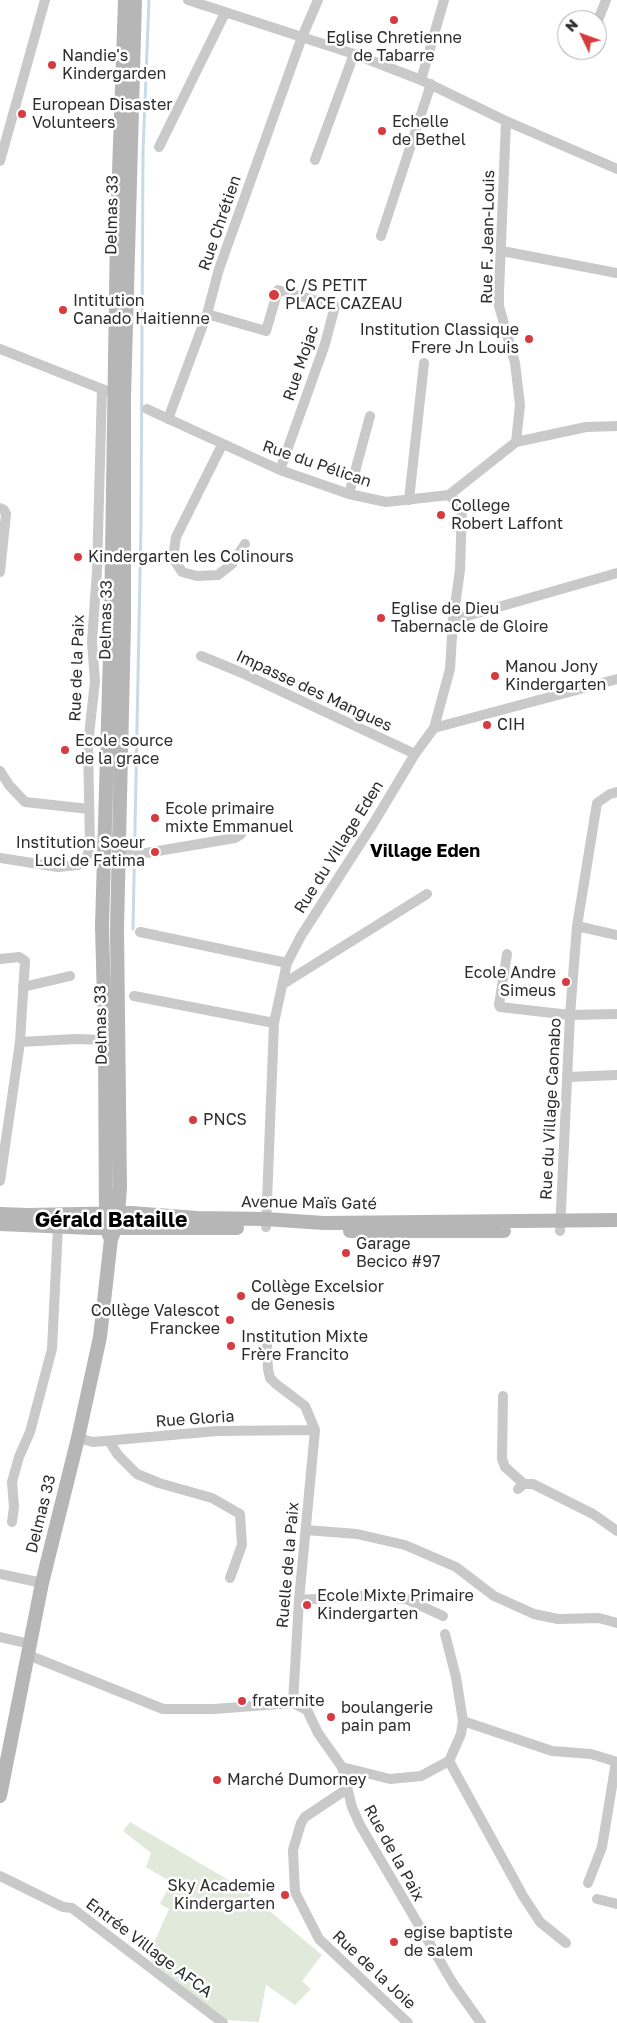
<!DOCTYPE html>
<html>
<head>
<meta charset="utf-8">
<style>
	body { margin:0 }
	#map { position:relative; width:617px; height:2023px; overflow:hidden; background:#fff; font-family:"Golos Text",sans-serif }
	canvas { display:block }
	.north { position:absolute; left:557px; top:10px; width:50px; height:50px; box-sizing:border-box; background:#fff; border:1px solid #ababab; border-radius:50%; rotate:312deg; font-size:14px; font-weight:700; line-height:20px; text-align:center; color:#2c2c2c }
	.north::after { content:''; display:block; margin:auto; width:18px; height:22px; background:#d63b40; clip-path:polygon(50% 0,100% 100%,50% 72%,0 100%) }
</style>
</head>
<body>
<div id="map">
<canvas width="617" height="2023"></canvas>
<div class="north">N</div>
</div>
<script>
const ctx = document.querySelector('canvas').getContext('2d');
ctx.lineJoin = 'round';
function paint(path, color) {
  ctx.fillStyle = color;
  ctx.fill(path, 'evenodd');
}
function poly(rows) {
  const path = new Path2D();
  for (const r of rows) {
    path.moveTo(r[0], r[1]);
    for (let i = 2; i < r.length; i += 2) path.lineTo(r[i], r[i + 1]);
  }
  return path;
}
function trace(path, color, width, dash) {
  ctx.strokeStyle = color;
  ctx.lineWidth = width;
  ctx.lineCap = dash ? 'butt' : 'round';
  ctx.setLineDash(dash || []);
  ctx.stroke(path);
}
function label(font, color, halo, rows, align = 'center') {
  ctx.font = font + ' "Golos Text",sans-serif';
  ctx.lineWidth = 5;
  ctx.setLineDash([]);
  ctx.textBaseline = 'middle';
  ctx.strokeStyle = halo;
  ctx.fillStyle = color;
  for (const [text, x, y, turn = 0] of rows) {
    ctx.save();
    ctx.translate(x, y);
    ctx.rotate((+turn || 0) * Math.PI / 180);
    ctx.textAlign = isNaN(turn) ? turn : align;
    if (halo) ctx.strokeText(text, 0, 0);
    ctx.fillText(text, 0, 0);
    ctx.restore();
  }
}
paint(poly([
	[130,1822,242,1888,322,1955,302,1981,311,1989,295,2005,266,1985,259,2022,226,2020,152,1962,149,1954,169,1909,160,1904,171,1882,146,1867,151,1853,123,1831]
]), '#e1e9da');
trace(poly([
	[133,929,141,525,143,152,149,0]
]), '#c7dae7', 3);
trace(poly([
	[188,0,354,54,421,80,506,121,617,169],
	[597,23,606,0],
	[421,80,444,0],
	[506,121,499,292,499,306,515,363,520,405,516,442],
	[159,147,225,13],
	[315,160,354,54],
	[0,161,45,0],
	[381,236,431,84],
	[502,251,617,273],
	[207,314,266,331,278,290,335,306,325,344,280,470],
	[0,349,107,391],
	[147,409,280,470,349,494,386,502,449,495,516,442,586,427,617,426],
	[168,419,207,314,219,269,302,37,318,0],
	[222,445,176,537,173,558,182,572,197,576,218,575,232,564,245,544],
	[349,494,370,416],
	[409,500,424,363],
	[0,508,4,510,6,514,0,572],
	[453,620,617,573],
	[201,656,240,672,415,754],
	[434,728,617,679],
	[0,771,9,785,25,802,89,809],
	[119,855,134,855,235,838,241,834,244,827],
	[0,858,58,867,78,865,86,859,90,847,88,744,95,681,92,642,97,571,102,389],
	[577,926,617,935],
	[140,932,287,963],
	[507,954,499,1005,500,1007,570,1015,617,1014],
	[0,959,19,957,25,961,20,1042],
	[283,984,427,894],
	[23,987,70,976],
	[134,996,274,1023],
	[568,1077,617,1075],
	[0,1181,20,1042,76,1039,105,1040],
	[266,1227,274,1023,287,963,301,936,373,824,415,754,434,728,450,669,453,620,460,570,462,507,449,495],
	[560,1231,570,1015,577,926,597,803,610,794,617,792],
	[267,1343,268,1369,270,1378,276,1384,305,1406,315,1430,299,1600,293,1703],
	[503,1396,502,1459,505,1467,524,1484],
	[78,1438,93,1442,217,1431,315,1430],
	[109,1441,118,1455,137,1474,159,1483,212,1498,240,1514,242,1545,230,1578],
	[518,1489,524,1484,533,1484,593,1514,617,1531],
	[12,1522,14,1507,12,1482,19,1457,30,1432,52,1349,58,1227],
	[306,1530,357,1534,405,1545,456,1567,494,1596,534,1614,558,1619,599,1618,617,1623],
	[0,1574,42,1583],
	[299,1600,363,1596,406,1599,443,1616],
	[445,1634,456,1677,463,1721],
	[0,1637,30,1644],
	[28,1655,163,1709,214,1709,293,1703],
	[293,1703,307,1710,318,1733,342,1767,390,1779,421,1776,449,1761,461,1734,463,1721,552,1751,591,1754,617,1762],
	[449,1761,523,1896,540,1922,566,1943],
	[342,1767,352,1807,360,1825,454,1985,481,2023],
	[347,1789,305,1817,301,1823,293,1850,295,1892,319,1939,408,2023],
	[0,1876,63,1907,72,1908,223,2023],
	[588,1883,602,1847,616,1762],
	[597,1899,617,1904]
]), '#c9c9c9', 10);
trace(poly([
	[0,1214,28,1215,131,1213,197,1218,265,1219,324,1223,617,1220],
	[0,1224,92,1228,237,1228],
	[350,1231,504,1231],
	[111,1239,106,1228,105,1040,102,926,111,620,117,230,125,0],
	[0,1796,42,1583,78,1438,100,1337,111,1239,116,1227,118,1213,120,1188,117,929,124,624,124,398,135,0]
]), '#b6b6b6', 14);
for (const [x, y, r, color] of [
	[394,20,5,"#d63b40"],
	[52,65,5,"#d63b40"],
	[22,114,5,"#d63b40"],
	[382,131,5,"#d63b40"],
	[274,295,6,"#d63b40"],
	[63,310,5,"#d63b40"],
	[529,339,5,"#d63b40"],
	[441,515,5,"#d63b40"],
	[78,557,5,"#d63b40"],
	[381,618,5,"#d63b40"],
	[495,676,5,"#d63b40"],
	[487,725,5,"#d63b40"],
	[65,750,5,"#d63b40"],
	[155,818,5,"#d63b40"],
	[155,852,5,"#d63b40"],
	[566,982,5,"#d63b40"],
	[193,1120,5,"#d63b40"],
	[346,1253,5,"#d63b40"],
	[241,1296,5,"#d63b40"],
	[230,1320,5,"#d63b40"],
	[231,1346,5,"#d63b40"],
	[307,1605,5,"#d63b40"],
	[242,1701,5,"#d63b40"],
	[331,1717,5,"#d63b40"],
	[217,1780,5,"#d63b40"],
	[285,1895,5,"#d63b40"],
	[394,1942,5,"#d63b40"]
]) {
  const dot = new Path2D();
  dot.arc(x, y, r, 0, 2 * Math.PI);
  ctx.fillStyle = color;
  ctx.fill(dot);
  trace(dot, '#fff', 2);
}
label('16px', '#2c2c2c', '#fff', [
	["Eglise Chretienne",394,38,"center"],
	["de Tabarre",394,56,"center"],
	["Nandie's",62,56],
	["Kindergarden",62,74],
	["European Disaster",32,105],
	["Volunteers",32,123],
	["Echelle",392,122],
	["de Bethel",392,140],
	["C /S PETIT",285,286],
	["PLACE CAZEAU",285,304],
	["Intitution",73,301],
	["Canado Haitienne",73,319],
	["Institution Classique",519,330,"right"],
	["Frere Jn Louis",519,348,"right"],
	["College",451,506],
	["Robert Laffont",451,524],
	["Kindergarten les Colinours",88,557],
	["Eglise de Dieu",391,609],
	["Tabernacle de Gloire",391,627],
	["Manou Jony",505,667],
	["Kindergarten",505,685],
	["CIH",497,725],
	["Ecole source",75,741],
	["de la grace",75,759],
	["Ecole primaire",165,809],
	["mixte Emmanuel",165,827],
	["Institution Soeur",145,843,"right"],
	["Luci de Fatima",145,861,"right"],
	["Ecole Andre",556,973,"right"],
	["Simeus",556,991,"right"],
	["PNCS",203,1120],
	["Garage",356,1244],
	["Becico #97",356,1262],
	["Collège Excelsior",251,1287],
	["de Genesis",251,1305],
	["Collège Valescot",220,1311,"right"],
	["Franckee",220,1329,"right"],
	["Institution Mixte",241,1337],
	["Frère Francito",241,1355],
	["Ecole Mixte Primaire",317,1596],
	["Kindergarten",317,1614],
	["fraternite",252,1701],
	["boulangerie",341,1708],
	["pain pam",341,1726],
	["Marché Dumorney",227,1780],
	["Sky Academie",275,1886,"right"],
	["Kindergarten",275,1904,"right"],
	["egise baptiste",404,1933],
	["de salem",404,1951]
], 'left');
label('16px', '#2c2c2c', '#fff', [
	["Delmas 33",112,215,-89],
	["Rue Chrétien",220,223,-71],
	["Rue F. Jean-Louis",488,237,-89],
	["Rue Mojac",301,363,-71],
	["Rue du Pélican",317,464,19],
	["Delmas 33",106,620,-89],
	["Rue de la Paix",77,668,-88],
	["Impasse des Mangues",314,691,25],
	["Rue du Village Eden",339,847,-58],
	["Delmas 33",101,1025,-91],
	["Rue du Village Caonabo",551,1109,-87],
	["Avenue Maïs Gaté",309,1203,1],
	["Rue Gloria",195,1419,-4],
	["Delmas 33",41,1514,-76],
	["Ruelle de la Paix",288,1565,-85],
	["Rue de la Paix",394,1853,61],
	["Entrée Village AFCA",149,1948,37],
	["Rue de la Joie",374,1970,43]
]);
label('bold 18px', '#000', '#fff', [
	["Village Eden",425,851]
]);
label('bold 21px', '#000', '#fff', [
	["Gérald Bataille",111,1220]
]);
</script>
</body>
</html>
